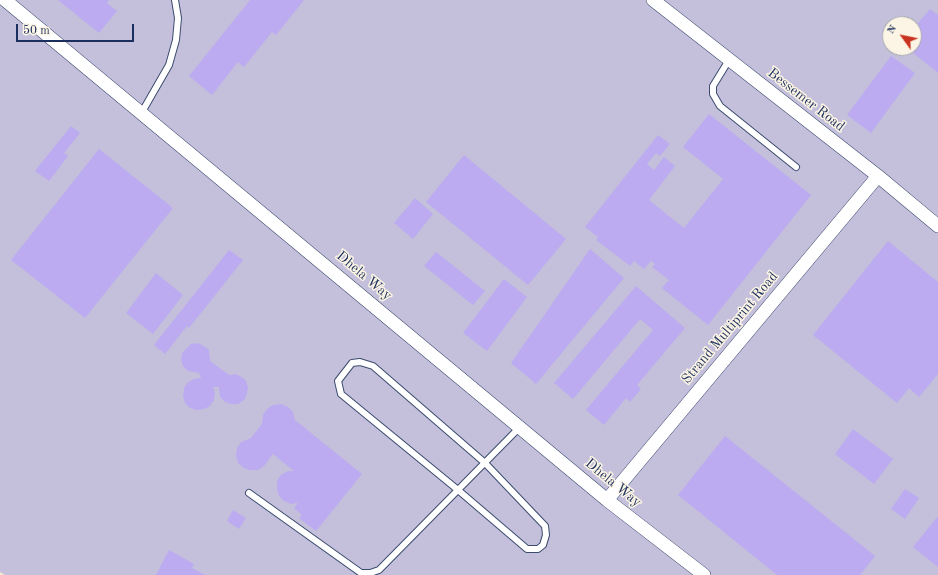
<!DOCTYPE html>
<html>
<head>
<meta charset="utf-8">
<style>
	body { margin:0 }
	#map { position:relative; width:938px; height:575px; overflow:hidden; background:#f5e7cd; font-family:"Old Standard TT",serif }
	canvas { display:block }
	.north { position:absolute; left:882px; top:16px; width:40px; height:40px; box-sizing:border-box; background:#fcf5e5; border:1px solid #a2a6af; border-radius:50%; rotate:303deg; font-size:11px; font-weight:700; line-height:16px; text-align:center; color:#1b2f5e }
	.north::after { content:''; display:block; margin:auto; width:14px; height:18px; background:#c8321e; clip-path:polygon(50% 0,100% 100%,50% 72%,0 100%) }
	.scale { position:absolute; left:16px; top:24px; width:118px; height:18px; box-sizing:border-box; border:2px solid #1b2f5e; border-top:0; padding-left:5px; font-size:12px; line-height:14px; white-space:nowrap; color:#1b2f5e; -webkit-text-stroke:3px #fcf5e5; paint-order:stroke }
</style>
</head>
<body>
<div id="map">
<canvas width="938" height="575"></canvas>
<div class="north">N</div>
<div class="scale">50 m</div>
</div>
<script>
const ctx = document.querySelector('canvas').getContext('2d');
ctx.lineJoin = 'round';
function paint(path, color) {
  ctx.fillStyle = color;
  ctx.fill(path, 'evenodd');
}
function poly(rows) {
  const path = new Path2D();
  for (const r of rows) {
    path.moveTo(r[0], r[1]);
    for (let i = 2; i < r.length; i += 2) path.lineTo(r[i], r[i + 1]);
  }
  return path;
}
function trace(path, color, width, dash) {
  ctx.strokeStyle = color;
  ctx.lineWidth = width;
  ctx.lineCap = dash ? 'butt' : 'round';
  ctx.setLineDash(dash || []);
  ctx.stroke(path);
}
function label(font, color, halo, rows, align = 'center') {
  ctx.font = font + ' "Old Standard TT",serif';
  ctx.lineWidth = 3;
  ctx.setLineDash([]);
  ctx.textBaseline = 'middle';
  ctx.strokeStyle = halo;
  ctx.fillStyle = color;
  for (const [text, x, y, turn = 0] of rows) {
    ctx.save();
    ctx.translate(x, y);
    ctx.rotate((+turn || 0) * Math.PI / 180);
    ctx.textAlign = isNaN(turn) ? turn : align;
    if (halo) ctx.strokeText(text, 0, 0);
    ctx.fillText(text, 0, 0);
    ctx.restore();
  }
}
paint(poly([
	[0,0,938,0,938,575,5,575,0,572],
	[890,24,914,24,914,48,890,48]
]), '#c4c0db');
paint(poly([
	[58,0,109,0,107,3,117,11,99,33],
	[250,0,304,0,276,35,272,32,244,67,238,62,212,95,189,76],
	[930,9,938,15,938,73,907,48,914,48,914,28],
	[891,56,915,73,871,133,847,115],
	[709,114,811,195,708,325,662,288,669,280,652,267,655,264,651,261,644,269,634,261,630,266,596,240,598,237,585,227,658,135,670,144,660,156,656,153,647,164,654,170,664,157,675,166,649,200,684,228,723,179,683,147],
	[71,126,80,133,64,153,68,156,49,181,35,171],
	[99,149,173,208,85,318,11,260],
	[464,155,566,239,528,285,426,202],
	[415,198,433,214,413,239,394,223],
	[888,241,938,282,938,374,919,397,909,388,897,403,813,335],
	[590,249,624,278,536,384,511,363],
	[229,250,243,260,189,328,187,326,165,354,154,345],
	[436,252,485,291,473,305,424,266],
	[156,273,183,295,153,334,126,313],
	[504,279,527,297,487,351,463,333],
	[636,286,685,328,637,385,641,389,630,402,626,398,604,425,586,410,653,330,640,319,573,399,554,383],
	[198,343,204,346,209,350,210,361,229,375,235,374,242,377,246,381,248,388,247,394,244,400,238,404,231,404,225,402,220,397,219,387,213,387,215,392,214,400,210,406,204,409,197,410,190,408,185,403,183,396,184,388,188,382,194,379,201,378,199,373,188,371,183,366,181,360,182,353,191,344],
	[281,404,288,407,293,412,295,420,362,474,316,531,299,518,302,515,294,508,298,503,291,504,284,501,279,496,277,489,277,481,281,475,288,471,294,471,273,454,264,466,258,470,250,470,244,468,238,463,236,455,237,448,241,442,251,438,262,424,263,415,267,409,273,405],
	[853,429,893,459,874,484,835,454],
	[725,436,875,556,860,575,777,575,678,495],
	[905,489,919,498,905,519,891,509],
	[233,510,246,518,239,529,227,521],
	[938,516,938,567,913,547],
	[169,550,194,564,192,568,205,575,156,575]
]), '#bcabf1');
const service = poly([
	[729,60,713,86,713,94,720,106,796,167],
	[142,112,169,65,176,40,178,18,175,0],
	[360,362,373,366,485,463,545,526,546,535,543,545,538,549,527,549,458,490,341,394,338,381,352,363,360,362],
	[249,493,361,573,370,573,379,570,520,427]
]);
const minor = poly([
	[5,0,607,500,704,575],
	[653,0,878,176,938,226],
	[607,500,878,176]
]);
trace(service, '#3c4b6f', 8);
trace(minor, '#3c4b6f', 14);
trace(service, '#fff', 6);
trace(minor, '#fff', 13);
label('14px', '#1b2f5e', '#fcf5e5', [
	["Bessemer Road",806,100,38],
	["Dhela Way",364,276,40],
	["Strand Multiprint Road",730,328,-50],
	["Dhela Way",613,483,39]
]);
</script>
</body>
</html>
